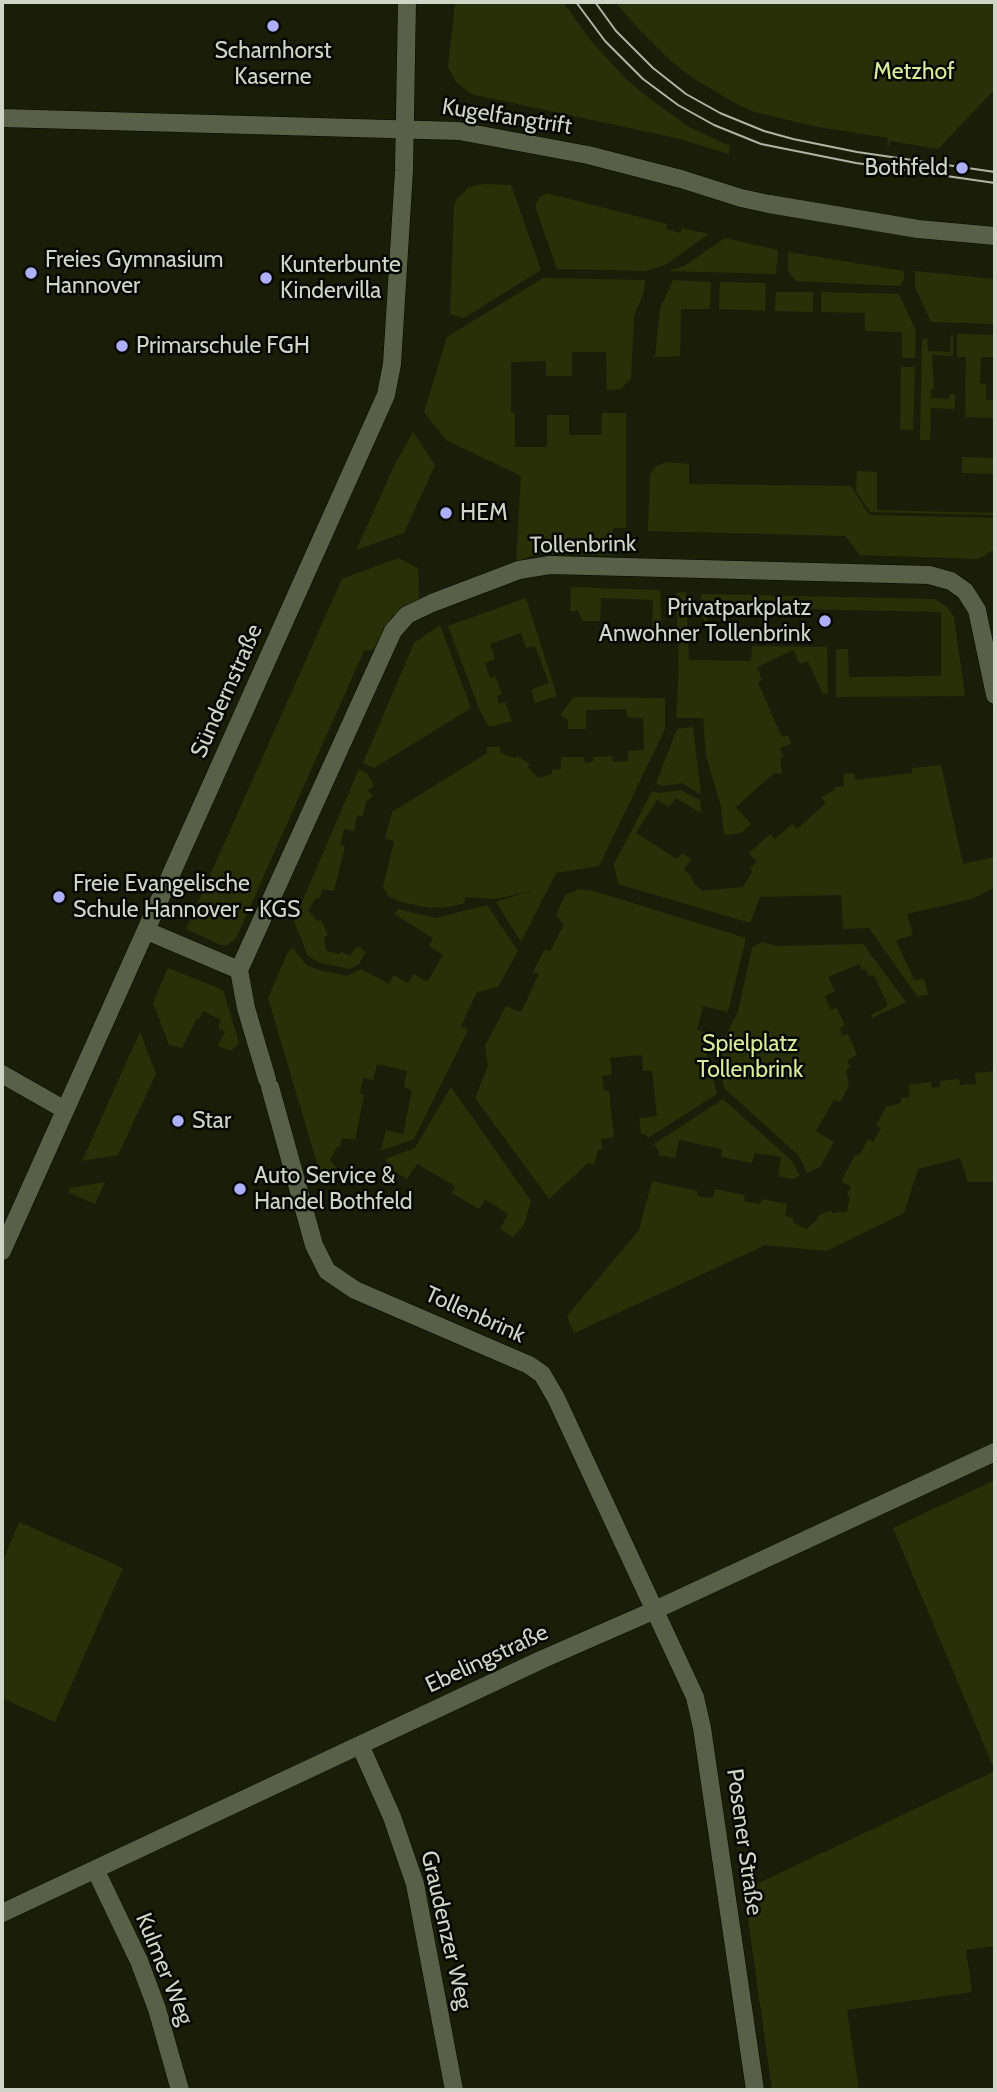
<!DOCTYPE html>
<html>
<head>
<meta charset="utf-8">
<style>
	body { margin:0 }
	#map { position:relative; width:997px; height:2092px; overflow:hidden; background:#1a1e08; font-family:Cabin,sans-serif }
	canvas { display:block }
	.frame { position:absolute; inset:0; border:4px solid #d1d5c7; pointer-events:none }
</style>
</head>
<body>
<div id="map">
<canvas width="997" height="2092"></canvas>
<div class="frame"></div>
</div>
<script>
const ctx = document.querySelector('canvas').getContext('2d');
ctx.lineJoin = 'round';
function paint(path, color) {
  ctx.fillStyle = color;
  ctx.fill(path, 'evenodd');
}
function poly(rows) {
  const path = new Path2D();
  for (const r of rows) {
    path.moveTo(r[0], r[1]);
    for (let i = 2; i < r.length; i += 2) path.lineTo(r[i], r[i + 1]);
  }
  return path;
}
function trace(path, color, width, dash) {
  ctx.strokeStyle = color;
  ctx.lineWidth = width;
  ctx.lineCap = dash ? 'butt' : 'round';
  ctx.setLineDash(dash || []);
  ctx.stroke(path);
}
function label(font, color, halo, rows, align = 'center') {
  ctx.font = font + ' Cabin,sans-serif';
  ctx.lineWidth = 5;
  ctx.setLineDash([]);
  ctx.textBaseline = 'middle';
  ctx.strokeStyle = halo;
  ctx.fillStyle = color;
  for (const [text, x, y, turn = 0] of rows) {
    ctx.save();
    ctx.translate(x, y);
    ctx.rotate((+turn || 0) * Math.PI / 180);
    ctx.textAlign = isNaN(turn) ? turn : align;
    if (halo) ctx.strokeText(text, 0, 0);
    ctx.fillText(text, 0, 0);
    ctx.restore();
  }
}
paint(poly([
	[455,2,563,2,591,41,626,79,646,96,689,127,730,146,729,154,676,138,471,94,456,82,448,67],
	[615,2,995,2,995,89,938,149,890,141,887,152,888,138,813,126,755,112,738,105,693,78,672,62,636,26],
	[485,184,511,185,541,270,464,318,450,314,454,207,456,200,469,187],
	[546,193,667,224,666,229,680,233,682,228,709,234,665,265,645,271,557,269,535,206,539,198],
	[725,238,778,250,776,274,668,271,684,266],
	[788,252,904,271,904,279,900,286,796,281,788,271],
	[915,271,995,279,995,324,931,322,915,287],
	[543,278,645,280,644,292,634,316,631,378,621,389,607,390,606,352,572,352,572,376,546,376,546,361,511,362,511,412,515,413,515,447,547,447,547,415,569,415,569,435,601,435,602,413,626,413,626,528,613,528,613,555,536,554,516,562,521,476,446,440,424,412,447,337],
	[673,280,711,282,710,309,681,309,680,356,655,357,660,308],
	[720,282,766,283,765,311,719,309],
	[776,292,813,292,813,312,775,311],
	[821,292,899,294,916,331,915,358,902,358,902,332,865,331,865,313,821,312],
	[951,334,953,335,953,356,932,355,934,389,931,389,931,398,949,399,950,394,955,394,955,409,931,408,930,440,920,440,922,340,927,338,928,351,950,352],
	[957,334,995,335,995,357,981,357,980,383,986,384,986,400,995,400,995,418,965,417,966,357,957,357],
	[901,367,915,367,913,430,900,429],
	[413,432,435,465,404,533,356,550,395,464],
	[962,457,995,458,995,474,962,473],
	[666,462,689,464,689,484,851,486,869,515,995,518,995,549,979,559,860,555,845,536,648,531,650,475,655,467],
	[857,471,877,472,877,510,995,513,995,515,870,512,856,491],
	[398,558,418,568,419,601,392,616,374,649,364,651,236,938,227,945,221,945,186,929,342,579],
	[571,587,660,590,662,636,652,636,653,600,601,598,600,621,583,621,578,611,570,611],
	[686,592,689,660,751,661,752,646,827,647,828,694,823,694,808,661,800,664,793,650,757,667,762,680,758,683,782,737,788,735,791,744,780,748,783,757,780,759,782,774,774,773,736,807,751,824,741,833,724,835,721,806,706,756,703,718,676,718,679,664,676,593],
	[701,594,935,599,947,607,954,617,965,696,836,697,836,649,848,649,849,677,941,676,941,612,708,607,707,624,702,617],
	[526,598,557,696,535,703,531,690,549,683,535,646,526,648,521,633,490,644,495,659,485,663,490,678,495,676,502,694,497,696,499,704,505,702,512,721,489,727,479,709,448,626],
	[440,625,471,708,374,768,363,763,414,643],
	[574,697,665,698,665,729,599,866,556,873,521,942,496,902,531,891,496,899,466,897,463,904,442,908,425,907,401,902,388,896,383,887,394,841,385,839,392,812,487,753,487,747,500,747,501,753,515,758,517,756,530,764,528,767,538,778,552,774,552,770,561,769,561,757,584,757,585,763,593,762,593,757,612,756,613,762,628,761,628,751,644,750,643,718,627,717,626,709,586,710,586,729,568,729,568,720,560,715],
	[693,727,701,795,682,783,661,786,656,783,677,729],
	[941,765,963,864,995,857,995,887,972,899,907,914,913,935,896,940,914,980,924,979,928,995,917,996,869,928,843,929,841,895,760,897,750,923,618,884,614,864,652,791,660,793,680,790,700,800,701,813,676,798,669,807,657,800,636,833,677,859,682,853,691,859,684,870,691,875,693,882,702,891,743,887,752,872,750,868,757,862,749,853,770,834,775,839,792,824,797,829,826,803,821,797,835,790,834,787,844,786,843,774,854,773,855,780,912,773,912,768],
	[359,769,367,773,374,786,368,790,373,797,366,801,363,817,357,815,354,831,344,829,340,845,345,846,334,891,322,889,320,898,316,898,308,910,317,921,321,920,328,935,324,937,326,951,340,954,342,952,350,956,357,946,366,952,359,964,350,969,320,963,308,956,294,921],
	[580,889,597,892,746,938,728,1012,703,1006,697,1030,708,1034,710,1045,706,1051,717,1094,648,1138,645,1134,641,1134,639,1118,657,1116,652,1071,643,1071,642,1055,610,1058,612,1074,602,1076,604,1091,609,1091,614,1137,601,1139,602,1149,598,1150,594,1165,588,1163,549,1199,475,1098,488,1066,485,1046,506,1006,521,1012,539,974,533,972,544,950,550,951,564,925,556,915,565,895],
	[487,905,518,951,498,987,477,992,461,1026,468,1030,414,1139,381,1151,386,1130,403,1134,412,1090,404,1087,407,1071,377,1064,373,1080,363,1078,360,1094,364,1095,355,1140,342,1138,340,1147,337,1147,330,1160,339,1171,322,1180,268,998,288,952,293,948,306,965,319,970,347,976,361,969,389,984,394,975,408,983,414,974,427,982,443,955,429,946,433,938,394,914,398,909,436,918],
	[762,942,776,946,863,944,906,1002,872,1018,871,1015,888,1006,874,975,869,976,866,969,862,970,859,964,828,977,835,991,825,996,831,1010,837,1008,845,1026,840,1028,842,1036,848,1034,857,1055,847,1060,850,1068,846,1070,849,1086,840,1102,834,1100,816,1131,834,1142,820,1167,807,1173,799,1156,724,1088,717,1051,738,1012,752,948],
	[168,968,223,990,239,1043,231,1051,218,1046,225,1032,218,1028,221,1020,203,1011,199,1019,197,1018,182,1048,169,1045,153,1003],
	[140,1032,156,1074,118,1155,82,1161],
	[995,1071,995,1182,968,1182,960,1158,918,1169,904,1213,826,1251,766,1245,574,1333,567,1316,639,1230,652,1181,698,1191,697,1196,713,1198,715,1189,745,1195,744,1201,760,1204,762,1199,787,1204,785,1216,793,1218,793,1222,806,1229,818,1219,817,1216,831,1210,832,1213,847,1212,850,1197,847,1195,851,1187,841,1181,856,1154,859,1156,868,1139,873,1142,881,1128,876,1125,886,1107,901,1103,901,1098,910,1097,908,1085,931,1082,932,1088,940,1087,940,1081,959,1079,960,1085,976,1084,975,1073],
	[451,1087,531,1201,524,1225,513,1237,500,1229,508,1214,491,1203,485,1200,479,1209,452,1193,455,1186,417,1164,407,1179,389,1168,385,1159,415,1148],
	[723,1099,792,1161,800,1176,793,1179,778,1176,781,1157,755,1153,752,1163,721,1157,722,1149,679,1140,675,1158,659,1155,659,1151,654,1144],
	[105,1182,95,1204,68,1192,70,1188],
	[995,1480,995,1946,966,1950,972,1992,847,2010,859,2090,772,2090,744,1890,995,1771,893,1528],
	[19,1522,123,1568,55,1722,2,1698,2,1563]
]), '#293007');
const street = poly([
	[147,931,239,970,393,631,407,615,432,603,519,570,550,565,929,575,951,581,965,591,977,610,995,695],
	[239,970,246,1008,267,1079],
	[2,1074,65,1110],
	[270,1087,314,1245,327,1271,355,1290,529,1365,542,1374,556,1398,695,1697,702,1728,755,2090],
	[360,1745,392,1817,415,1884,454,2090],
	[95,1869,139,1961,157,2009,180,2090],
	[2,1913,543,1659,655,1610,995,1452]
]);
const secondary = poly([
	[2,118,459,131,588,155,681,179,741,198,769,204,918,229,995,236],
	[2,1251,386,395,392,364,404,171,407,2]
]);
trace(street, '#050800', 19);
trace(secondary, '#050800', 19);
trace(street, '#5a6047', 18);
trace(secondary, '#5a6047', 18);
trace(poly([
	[576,2,605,41,643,79,678,105,714,125,761,144,856,163,995,183],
	[595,2,616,31,653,68,686,94,720,113,764,131,793,139,857,152,995,172]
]), '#b1b5a6', 2);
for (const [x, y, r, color] of [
	[273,26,7,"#adaffb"],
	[962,168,7,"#adaffb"],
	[31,273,7,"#adaffb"],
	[266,278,7,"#adaffb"],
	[122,346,7,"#adaffb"],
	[446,513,7,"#adaffb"],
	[825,621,7,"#adaffb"],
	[59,897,7,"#adaffb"],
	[178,1121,7,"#adaffb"],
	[240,1189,7,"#adaffb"]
]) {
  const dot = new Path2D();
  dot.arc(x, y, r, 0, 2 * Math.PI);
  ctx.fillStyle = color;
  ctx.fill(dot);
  trace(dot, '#060702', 2.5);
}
label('23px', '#d1d5c7', '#060702', [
	["Scharnhorst",273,51,"center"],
	["Kaserne",273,77,"center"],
	["Bothfeld",948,168,"right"],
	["Freies Gymnasium",45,260],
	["Hannover",45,286],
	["Kunterbunte",280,265],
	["Kindervilla",280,291],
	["Primarschule FGH",136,346],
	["HEM",460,513],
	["Privatparkplatz",811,608,"right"],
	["Anwohner Tollenbrink",811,634,"right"],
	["Freie Evangelische",73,884],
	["Schule Hannover - KGS",73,910],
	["Star",192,1121],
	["Auto Service &",254,1176],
	["Handel Bothfeld",254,1202]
], 'left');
label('23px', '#d9ec9c', '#060702', [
	["Metzhof",914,72],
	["Spielplatz",750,1044],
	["Tollenbrink",750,1070]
]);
label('23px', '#d1d5c7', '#060702', [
	["Kugelfangtrift",507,117,9],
	["Tollenbrink",583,545,-1],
	["Sündernstraße",227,691,-66],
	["Tollenbrink",475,1315,24],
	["Ebelingstraße",487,1659,-25],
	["Posener Straße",744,1842,82],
	["Graudenzer Weg",446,1930,77],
	["Kulmer Weg",164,1969,68]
]);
</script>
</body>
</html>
